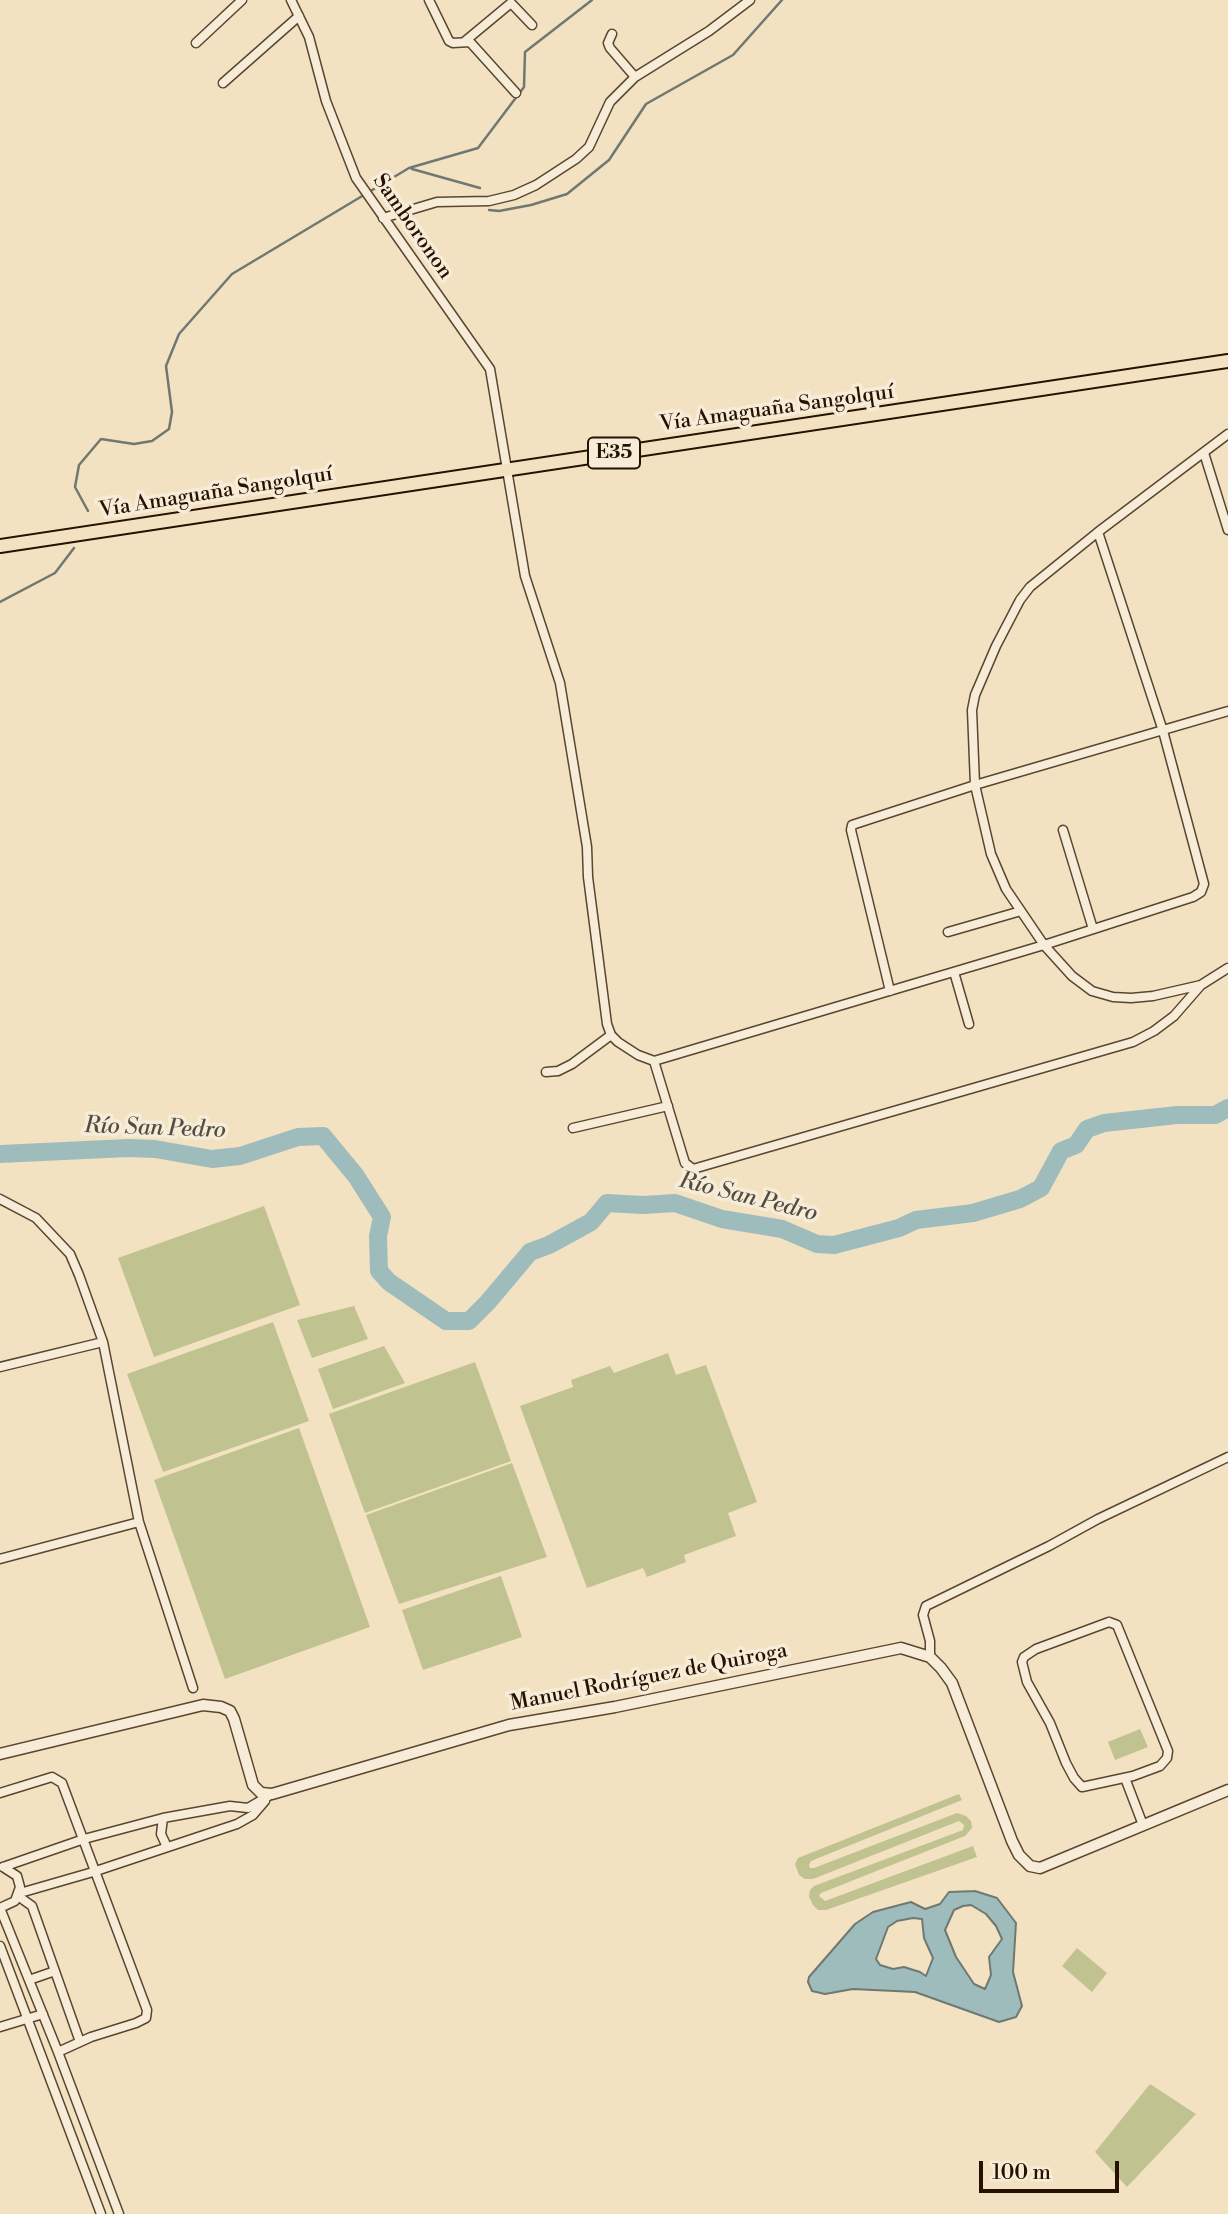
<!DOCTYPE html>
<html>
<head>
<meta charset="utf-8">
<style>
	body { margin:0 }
	#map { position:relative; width:1228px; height:2214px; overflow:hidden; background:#f3e2c2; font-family:"Libre Bodoni",serif }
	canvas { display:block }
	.scale { position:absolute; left:979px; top:2161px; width:140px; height:32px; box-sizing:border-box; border:4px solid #271100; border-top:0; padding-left:9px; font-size:21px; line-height:24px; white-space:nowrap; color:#271100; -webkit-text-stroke:5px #f7ecd7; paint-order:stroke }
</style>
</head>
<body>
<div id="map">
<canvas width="1228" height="2214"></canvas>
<div class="scale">100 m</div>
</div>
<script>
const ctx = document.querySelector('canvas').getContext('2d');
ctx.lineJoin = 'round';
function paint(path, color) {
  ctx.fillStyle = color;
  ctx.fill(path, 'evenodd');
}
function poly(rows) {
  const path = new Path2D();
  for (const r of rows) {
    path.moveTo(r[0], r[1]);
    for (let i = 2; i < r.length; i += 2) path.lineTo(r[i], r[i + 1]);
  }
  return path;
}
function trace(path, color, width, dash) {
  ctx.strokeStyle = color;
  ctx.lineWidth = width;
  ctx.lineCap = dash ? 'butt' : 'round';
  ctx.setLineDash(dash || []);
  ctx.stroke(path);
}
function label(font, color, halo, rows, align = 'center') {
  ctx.font = font + ' "Libre Bodoni",serif';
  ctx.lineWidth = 7;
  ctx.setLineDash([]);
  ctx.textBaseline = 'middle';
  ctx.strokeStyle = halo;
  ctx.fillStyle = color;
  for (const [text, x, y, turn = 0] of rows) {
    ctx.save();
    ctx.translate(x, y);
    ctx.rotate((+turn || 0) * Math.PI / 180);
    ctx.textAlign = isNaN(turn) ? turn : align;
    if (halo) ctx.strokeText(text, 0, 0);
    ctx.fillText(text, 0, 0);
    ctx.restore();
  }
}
paint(poly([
	[264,1206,300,1305,154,1357,118,1258],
	[354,1306,368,1339,312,1358,297,1320],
	[273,1322,309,1421,163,1472,127,1374],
	[384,1346,405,1383,333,1409,318,1369],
	[668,1353,676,1375,706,1365,757,1502,728,1513,736,1536,684,1555,686,1562,647,1577,643,1568,587,1588,520,1406,573,1387,571,1380,610,1366,614,1373],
	[475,1362,511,1461,365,1513,329,1414],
	[299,1428,370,1627,225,1679,154,1480],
	[512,1463,547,1557,399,1604,366,1515],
	[501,1576,522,1637,423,1670,402,1610],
	[1140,1729,1148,1747,1115,1760,1108,1742],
	[959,1794,962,1800,811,1861,809,1865,810,1868,814,1868,957,1813,966,1816,971,1821,972,1828,965,1836,821,1893,819,1896,825,1901,973,1846,977,1857,826,1910,818,1910,813,1905,809,1897,810,1890,814,1886,963,1830,964,1825,959,1821,813,1879,805,1879,799,1875,795,1864,798,1858],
	[1077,1948,1107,1973,1092,1992,1062,1966],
	[1150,2084,1196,2114,1127,2187,1095,2152]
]), '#c0c28f');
const water = poly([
	[975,1891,997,1898,1016,1923,1013,1972,1022,2006,1016,2017,999,2022,915,1992,853,1989,825,1994,812,1991,808,1982,809,1977,855,1924,873,1912,911,1902,925,1909,940,1904,949,1892,975,1891],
	[971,1905,986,1914,996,1926,1002,1939,989,1957,991,1975,985,1989,974,1984,956,1957,945,1930,954,1910,963,1906,971,1905],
	[913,1918,922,1919,924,1938,933,1958,926,1976,920,1972,904,1967,893,1969,880,1965,876,1959,888,1927,897,1921,913,1918]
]);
paint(water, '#9fbcbd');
trace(water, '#6f7871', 2);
trace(poly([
	[412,169,480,188],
	[489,210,499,211,531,205,567,194,609,160,646,104,733,55,782,0],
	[88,511,75,487,79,465,101,439,134,444,152,441,169,429,172,412,166,366,179,334,232,274,409,168,478,148,524,87,525,52,592,0],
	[0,602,55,573,74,548]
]), '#6f7871', 2.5);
trace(poly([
	[0,1154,128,1148,155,1149,212,1159,240,1156,298,1137,323,1136,356,1176,382,1217,378,1236,379,1271,389,1282,446,1321,469,1321,488,1302,530,1252,549,1245,591,1222,607,1203,643,1205,675,1203,722,1219,782,1229,817,1244,834,1245,899,1228,916,1220,973,1213,1020,1199,1041,1188,1061,1151,1076,1145,1087,1129,1104,1123,1177,1115,1215,1115,1228,1108]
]), '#9fbcbd', 18);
const minor = poly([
	[291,0,309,37,326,101,356,178,490,369,525,576,560,683,587,847,588,877,607,1024,611,1035,618,1042,638,1055,654,1061,1044,945,1193,897,1201,892,1204,884,1163,731,1098,532],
	[429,0,449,41,453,43,470,42,516,93],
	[612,34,608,43,610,48,635,77],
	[464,42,511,3,532,25],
	[196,43,242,0],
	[223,83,299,16],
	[383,218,437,202,489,201,514,195,536,185,576,159,589,147,610,102,635,77,709,31,750,0],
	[1228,434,1098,532,1030,587,1020,600,996,646,975,695,972,710,975,785,991,854,1006,889,1044,945,1072,976,1092,991,1113,997,1131,998,1153,996,1201,985,1228,968],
	[1204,453,1228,530],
	[1063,830,1093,929],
	[948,932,1021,911],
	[954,972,969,1024],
	[890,991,851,830,852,825,975,785,1228,711],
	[654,1061,685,1163,693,1169,1133,1042,1154,1031,1174,1016,1201,985],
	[546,1072,558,1071,572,1064,611,1035],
	[573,1128,668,1106],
	[0,1199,36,1218,70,1254,79,1275,103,1342,139,1522,193,1688],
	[0,1367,103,1342],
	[0,1559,139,1522],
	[1109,1622,1117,1625,1168,1751,1167,1758,1160,1766,1133,1776,1082,1787,1074,1778,1066,1763,1050,1723,1027,1682,1022,1662,1024,1657,1036,1649,1109,1622],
	[930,1657,930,1641,923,1615,926,1606,1049,1546,1098,1519,1228,1457],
	[1125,1778,1143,1825],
	[0,1793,52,1777,62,1783,147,2010,146,2018,136,2023,91,2037,58,2052,119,2214],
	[163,1818,161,1834,167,1847],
	[3,1867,84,1839,163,1818,230,1806,248,1808,272,1794],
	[20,1893,93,1872,237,1824,253,1815,265,1801],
	[18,1896,32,1906,80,2042],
	[0,1908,58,2052],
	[0,1908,15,1901,20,1887,17,1876,3,1867],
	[0,1946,101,2214],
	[29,1980,55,1971],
	[0,2027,43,2014]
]);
const tertiary = poly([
	[0,1754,203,1705,221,1707,230,1711,234,1719,253,1785,261,1793,272,1794,509,1725,615,1707,901,1648,930,1657,941,1668,952,1683,1012,1841,1019,1855,1030,1866,1040,1868,1228,1790]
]);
const trunk = poly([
	[0,546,1228,361]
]);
trace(minor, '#5a4530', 11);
trace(tertiary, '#5a4530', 13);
trace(trunk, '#271100', 16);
trace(minor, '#f7ecd7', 8);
trace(tertiary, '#f7ecd7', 10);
trace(trunk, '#f3e2c2', 12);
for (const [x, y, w] of [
	[614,453,52]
]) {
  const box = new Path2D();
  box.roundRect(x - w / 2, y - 15.5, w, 31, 5);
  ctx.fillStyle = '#f7ecd7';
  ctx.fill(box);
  trace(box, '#271100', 2);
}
label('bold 19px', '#271100', null, [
	["E35",614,453]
]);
label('21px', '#271100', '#f7ecd7', [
	["Samboronon",412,227,55],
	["Vía Amaguaña Sangolquí",777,409,-8],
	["Vía Amaguaña Sangolquí",216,493,-9],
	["Manuel Rodríguez de Quiroga",649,1678,-11]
]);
label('italic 23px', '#514d42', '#f7ecd7', [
	["Río San Pedro",155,1129,2],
	["Río San Pedro",748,1198,14]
]);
</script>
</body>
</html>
